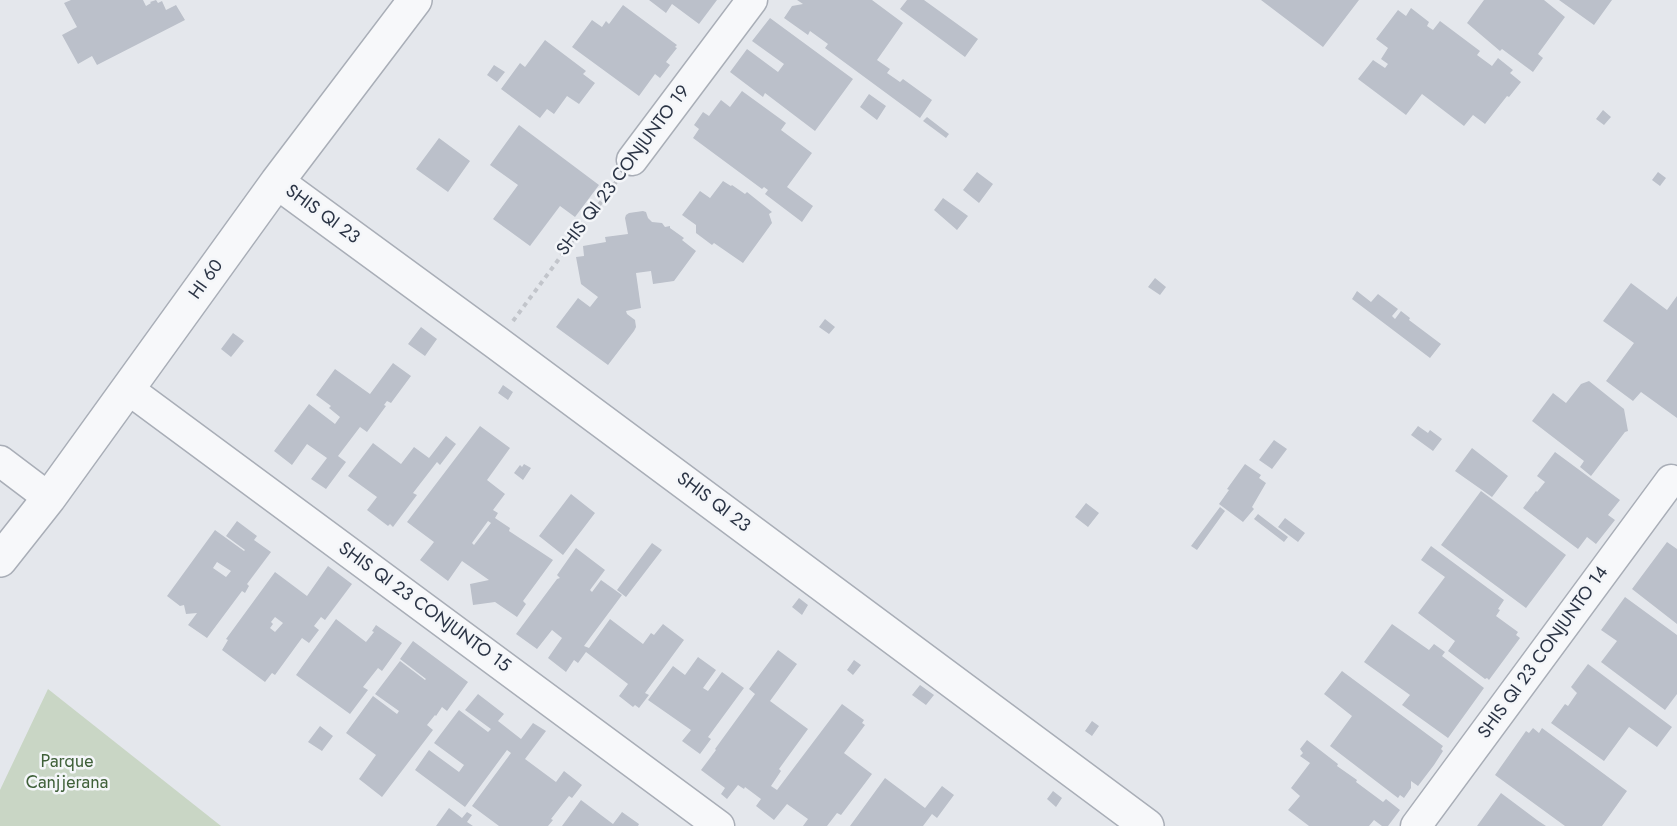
<!DOCTYPE html>
<html>
<head>
<meta charset="utf-8">
<style>
	body { margin:0 }
	canvas { display:block; background:#e4e7ec }
</style>
</head>
<body>
<canvas width="1677" height="826"></canvas>
<script>
const ctx = document.querySelector('canvas').getContext('2d');
ctx.lineJoin = 'round';
function paint(path, color) {
  ctx.fillStyle = color;
  ctx.fill(path, 'evenodd');
}
function poly(rows) {
  const path = new Path2D();
  for (const r of rows) {
    path.moveTo(r[0], r[1]);
    for (let i = 2; i < r.length; i += 2) path.lineTo(r[i], r[i + 1]);
  }
  return path;
}
function trace(path, color, width, dash) {
  ctx.strokeStyle = color;
  ctx.lineWidth = width;
  ctx.lineCap = dash ? 'butt' : 'round';
  ctx.setLineDash(dash || []);
  ctx.stroke(path);
}
function label(font, color, halo, rows, align = 'center') {
  ctx.font = font + ' Jost,sans-serif';
  ctx.lineWidth = 5;
  ctx.setLineDash([]);
  ctx.textBaseline = 'middle';
  ctx.strokeStyle = halo;
  ctx.fillStyle = color;
  for (const [text, x, y, turn = 0] of rows) {
    ctx.save();
    ctx.translate(x, y);
    ctx.rotate((+turn || 0) * Math.PI / 180);
    ctx.textAlign = isNaN(turn) ? turn : align;
    if (halo) ctx.strokeText(text, 0, 0);
    ctx.fillText(text, 0, 0);
    ctx.restore();
  }
}
paint(poly([
	[48,689,221,826,0,826,0,790]
]), '#c9d6c5');
paint(poly([
	[71,0,143,0,146,6,151,3,150,2,156,0,158,3,162,1,166,10,176,5,185,20,97,65,92,56,78,64,62,35,77,27,64,3],
	[649,0,717,0,699,24,672,4,666,13],
	[797,0,872,0,903,23,877,60,890,69,887,73,900,82,903,79,932,100,920,118,825,48,828,44,810,31,808,35,784,18,792,6,803,4],
	[907,0,924,0,978,39,965,57,900,9],
	[1261,0,1359,0,1323,47],
	[1484,0,1544,0,1565,17,1538,54,1543,58,1533,72,1502,49,1500,51,1467,23],
	[1559,0,1612,0,1594,25],
	[623,5,677,45,675,47,677,48,666,62,670,65,660,78,655,74,639,96,572,47,592,20,602,27,606,21,609,24],
	[1411,8,1429,22,1427,26,1433,30,1440,21,1480,51,1477,55,1492,66,1498,58,1513,70,1510,73,1521,82,1509,97,1507,96,1485,124,1473,115,1464,126,1422,94,1406,115,1358,79,1373,60,1385,68,1388,64,1381,59,1388,48,1376,39,1398,10,1406,16],
	[770,18,853,79,815,131,765,93,763,97,730,72,747,49,778,72,784,64,752,41],
	[545,40,586,71,583,74,595,83,579,104,567,96,554,114,547,109,540,118,501,89,520,63,525,67],
	[494,65,505,72,497,82,487,75],
	[742,91,786,123,781,130,812,153,787,187,813,206,802,222,765,194,768,190,764,187,762,189,693,138,699,129,694,125,703,112,709,116,721,100,730,107],
	[869,94,886,106,877,120,860,107],
	[1603,110,1611,117,1604,125,1596,119],
	[927,117,949,134,946,138,923,121],
	[519,125,599,185,575,217,560,206,530,246,493,219,518,185,490,165],
	[439,138,470,161,448,192,416,169],
	[977,172,993,184,979,203,963,190],
	[1658,172,1666,178,1660,186,1652,180],
	[723,181,731,186,732,185,745,194,747,192,772,212,769,214,772,223,743,263,714,243,712,245,696,233,696,225,682,215,700,191,710,198],
	[943,198,968,216,957,230,934,210],
	[643,211,646,212,648,218,652,222,662,223,665,227,670,226,670,228,684,238,682,240,696,251,674,281,653,284,651,271,636,273,641,308,626,311,627,314,635,320,636,327,634,331,608,365,556,327,578,298,590,307,598,297,581,284,576,257,584,256,583,246,606,242,605,237,628,234,625,218,626,215,629,213],
	[1155,278,1166,287,1160,295,1148,287],
	[1631,283,1667,310,1677,296,1677,418,1641,392,1633,401,1606,381,1634,343,1603,321],
	[1357,291,1371,302,1378,294,1398,309,1392,316,1395,319,1401,311,1410,318,1409,320,1441,344,1430,358,1352,299],
	[825,319,835,327,829,334,819,327],
	[421,327,437,339,425,356,408,344],
	[233,333,244,341,231,357,221,349],
	[393,363,411,376,391,403,387,401,384,405,386,406,367,432,360,427,338,456,346,462,326,489,311,479,327,458,307,444,292,465,274,451,309,404,335,424,340,417,329,408,331,406,316,395,335,369,370,394],
	[1589,381,1624,409,1628,431,1625,432,1591,476,1580,467,1584,461,1532,421,1553,393,1566,403,1581,384],
	[503,385,513,392,508,400,498,393],
	[480,426,510,448,487,480,505,494,493,510,498,513,495,518,510,528,509,531,553,560,523,601,526,604,517,617,495,602,473,605,470,584,489,580,462,561,448,581,420,560,434,542,407,522],
	[488,521,491,523,474,545,472,543],
	[1418,426,1428,433,1430,430,1442,439,1433,451,1411,435],
	[446,436,456,444,440,465,437,462,413,493,417,495,393,527,390,524,388,526,367,510,377,497,348,476,373,443,401,464,414,447,429,458],
	[1274,440,1287,449,1272,469,1259,460],
	[1472,448,1508,476,1492,497,1455,471],
	[1555,452,1620,500,1608,515,1615,520,1596,544,1587,537,1578,549,1523,508,1536,491,1537,492,1545,482,1537,476],
	[524,464,531,468,523,480,514,473,520,465,522,467],
	[1245,464,1261,475,1259,478,1266,483,1252,507,1254,509,1243,522,1219,504,1229,490,1227,489],
	[1481,491,1566,555,1526,608,1441,545],
	[571,494,595,513,563,555,539,536],
	[1086,503,1099,513,1088,527,1075,517],
	[1220,507,1225,511,1197,550,1191,546],
	[1258,514,1288,537,1284,542,1254,519],
	[1285,518,1305,533,1298,542,1278,527],
	[237,521,257,536,254,540,271,552,247,584,249,586,245,593,242,591,207,638,188,625,197,613,186,614,184,605,180,606,167,596,215,530,244,551,245,550,226,536],
	[217,562,231,571,226,577,213,568],
	[1667,542,1677,549,1677,624,1632,589],
	[652,543,662,550,626,597,617,590],
	[1431,546,1504,600,1498,609,1500,610,1496,616,1518,632,1516,635,1520,638,1489,680,1487,678,1485,679,1448,651,1455,641,1418,613,1445,577,1421,560],
	[576,548,605,570,590,590,592,592,601,580,622,595,584,646,589,648,610,619,643,644,651,633,654,635,663,624,684,640,645,693,649,695,639,708,635,705,633,707,619,696,628,684,586,652,578,663,574,660,566,672,548,658,562,638,552,630,537,649,516,634,557,579,560,578,557,575],
	[328,566,352,584,325,620,321,617,314,626,319,630,309,643,302,638,275,675,272,673,265,682,222,650,228,640,226,639,275,572,307,596],
	[275,617,283,623,275,632,270,628,273,624,271,622],
	[1625,597,1677,635,1677,694,1665,710,1601,662,1617,641,1601,630],
	[799,598,808,605,802,615,792,607],
	[336,619,366,642,374,632,372,631,376,625,402,643,382,671,378,668,363,687,368,690,350,714,296,675],
	[1392,624,1429,650,1434,644,1445,652,1442,656,1484,688,1448,738,1402,705,1410,695,1364,662],
	[413,641,468,682,447,711,442,707,436,716,435,715,427,725,433,730,382,797,359,779,376,755,346,733,373,696,397,714,399,711,375,694,400,661,425,680,426,679,400,659],
	[778,650,797,664,770,701,808,729,779,769,781,771,771,786,777,790,842,704,864,720,862,723,865,725,844,753,872,774,841,815,837,813,827,826,803,826,808,819,787,804,774,820,756,806,761,799,745,787,744,789,738,785,727,799,721,794,725,788,701,770,716,750,715,749,755,694,749,689],
	[698,657,716,670,703,688,708,691,722,672,744,688,708,737,711,739,700,754,682,741,691,730,648,700,673,666,685,675],
	[854,660,861,665,853,675,847,670],
	[1588,664,1672,727,1657,747,1629,727,1604,761,1551,723,1565,704,1568,706,1577,693,1571,687],
	[1342,671,1443,746,1441,749,1443,751,1434,765,1418,786,1411,781,1411,788,1404,798,1400,795,1398,798,1330,746,1352,716,1324,694],
	[920,685,934,695,926,705,912,695],
	[478,694,504,714,498,721,521,739,533,723,546,731,525,759,556,782,564,771,582,785,572,798,569,796,551,819,553,820,548,826,499,826,472,806,511,753,507,750,465,807,415,770,429,750,459,772,464,765,434,743,459,710,488,732,491,729,465,710],
	[1092,721,1099,726,1092,736,1085,731],
	[320,726,333,736,322,751,308,742],
	[1533,728,1539,733,1542,728,1627,791,1602,826,1565,826,1495,775,1526,731,1529,733],
	[1307,740,1338,764,1337,766,1357,780,1356,782,1383,802,1386,799,1400,810,1388,826,1382,826,1374,820,1369,826,1309,826,1288,810,1300,796,1291,788,1310,763,1300,756,1303,753,1300,749],
	[885,778,925,808,942,786,954,795,937,818,932,814,923,826,850,826],
	[1053,791,1062,798,1056,807,1047,799],
	[1501,793,1537,820,1546,826,1477,826],
	[581,800,613,824,622,812,639,824,638,826,562,826],
	[449,808,462,818,467,812,472,815,467,822,473,826,436,826]
]), '#bbc0ca');
const minor = poly([
	[632,160,752,0],
	[128,389,719,826],
	[0,461,49,498],
	[1416,826,1671,480]
]);
const tertiary = poly([
	[277,182,497,343,1147,826],
	[0,560,49,498,277,182,415,0]
]);
trace(minor, '#a9aeb7', 33);
trace(tertiary, '#a9aeb7', 36);
trace(poly([
	[513,321,616,182]
]), '#c2c5cb', 4, [4.5, 4.5]);
trace(minor, '#f7f8fa', 30);
trace(tertiary, '#f7f8fa', 33);
label('18px', '#2b3445', '#f4f6f9', [
	["SHIS QI 23 CONJUNTO 19",624,171,-53],
	["SHIS QI 23",322,215,36],
	["HI 60",207,280,-54],
	["SHIS QI 23",713,503,37],
	["SHIS QI 23 CONJUNTO 15",424,608,36],
	["SHIS QI 23 CONJUNTO 14",1544,653,-54]
]);
label('18px', '#3f6039', '#f4f6f9', [
	["Parque",67,763],
	["Canjjerana",67,784]
]);
</script>
</body>
</html>
